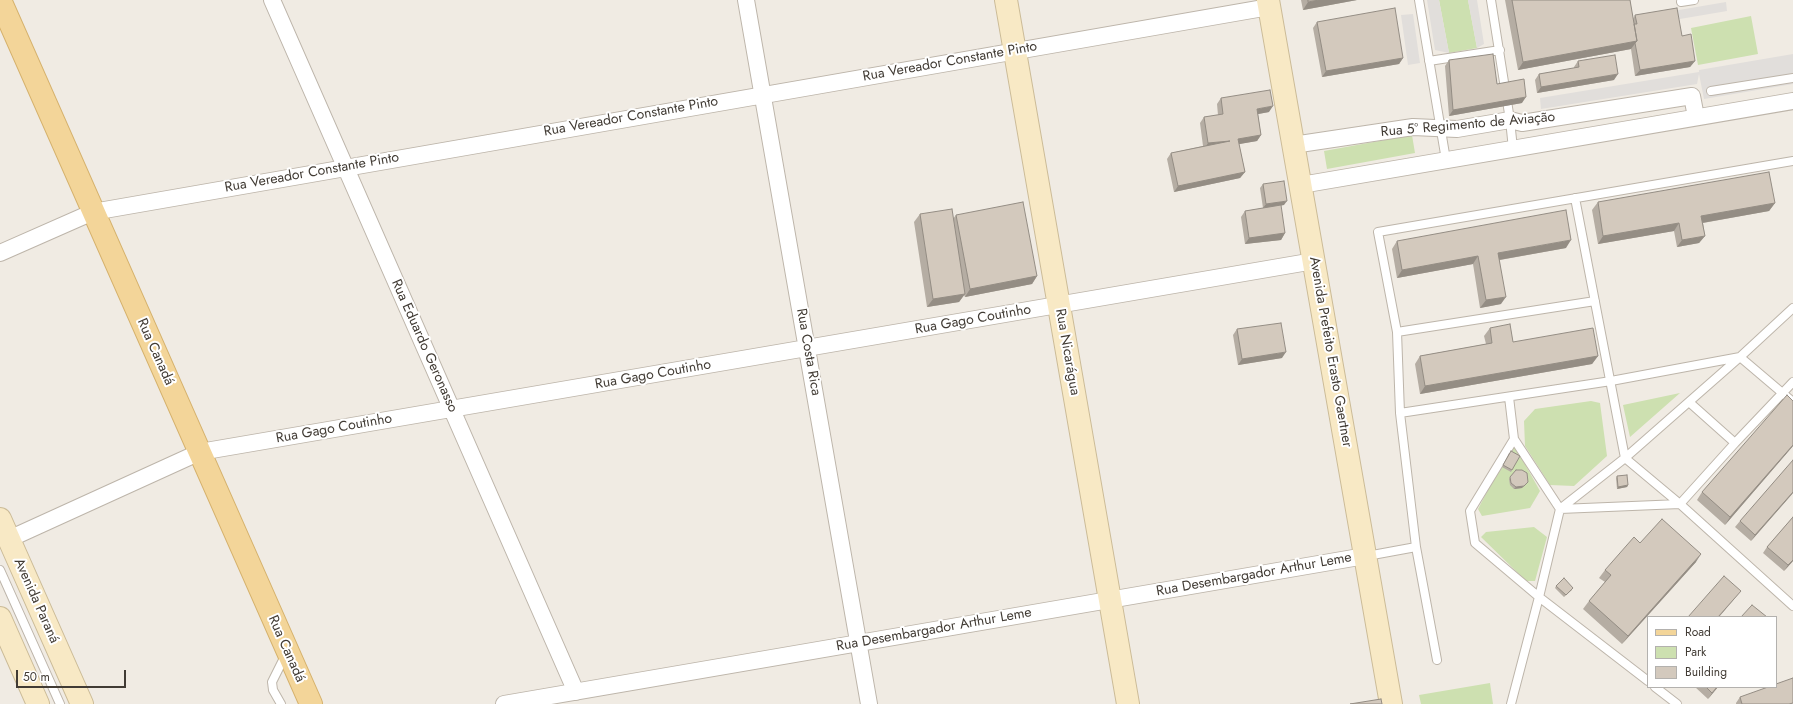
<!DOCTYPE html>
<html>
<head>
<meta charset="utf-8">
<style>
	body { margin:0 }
	#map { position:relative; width:1793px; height:704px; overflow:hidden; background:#f0ebe3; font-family:Jost,sans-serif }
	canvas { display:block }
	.legend { position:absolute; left:1647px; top:616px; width:130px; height:72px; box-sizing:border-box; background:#fff; border:1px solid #b3b1ae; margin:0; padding:5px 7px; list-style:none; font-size:12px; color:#413b34 }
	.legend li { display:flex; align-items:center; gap:8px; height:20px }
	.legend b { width:20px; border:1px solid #b3b1ae }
	.scale { position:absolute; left:16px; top:670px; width:110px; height:18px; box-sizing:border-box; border:2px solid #413b34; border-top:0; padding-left:5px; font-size:12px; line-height:14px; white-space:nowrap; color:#413b34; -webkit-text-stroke:3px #fff; paint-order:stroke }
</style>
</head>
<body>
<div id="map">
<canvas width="1793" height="704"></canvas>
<ul class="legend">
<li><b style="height:5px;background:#f3d599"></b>Road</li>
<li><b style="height:11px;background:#cde0b0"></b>Park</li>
<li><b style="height:11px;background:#d3c9bd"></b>Building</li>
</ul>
<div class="scale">50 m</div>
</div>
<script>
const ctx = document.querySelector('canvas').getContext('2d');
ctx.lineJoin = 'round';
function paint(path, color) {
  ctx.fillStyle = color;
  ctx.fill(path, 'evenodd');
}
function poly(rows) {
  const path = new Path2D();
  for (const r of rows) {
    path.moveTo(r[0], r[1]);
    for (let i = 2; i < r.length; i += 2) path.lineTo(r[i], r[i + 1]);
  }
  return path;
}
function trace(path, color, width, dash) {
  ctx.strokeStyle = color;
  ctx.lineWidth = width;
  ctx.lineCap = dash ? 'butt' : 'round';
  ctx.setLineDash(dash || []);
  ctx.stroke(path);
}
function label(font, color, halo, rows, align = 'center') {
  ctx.font = font + ' Jost,sans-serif';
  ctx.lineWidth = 4;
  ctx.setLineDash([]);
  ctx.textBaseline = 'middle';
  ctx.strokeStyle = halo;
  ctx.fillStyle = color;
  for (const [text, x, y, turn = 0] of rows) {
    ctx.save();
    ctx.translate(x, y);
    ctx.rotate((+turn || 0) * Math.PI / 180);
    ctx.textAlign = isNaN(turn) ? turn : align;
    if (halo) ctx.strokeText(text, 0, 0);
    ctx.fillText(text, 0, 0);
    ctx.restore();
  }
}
paint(poly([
	[1439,0,1468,0,1477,48,1449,53],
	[1751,16,1758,54,1698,65,1691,28],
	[1412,135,1415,153,1327,169,1324,151],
	[1680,393,1630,437,1623,405],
	[1591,401,1600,403,1607,456,1574,486,1550,485,1525,446,1524,421,1535,409],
	[1510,448,1516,448,1540,491,1530,508,1482,516,1478,509],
	[1534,527,1547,537,1535,581,1526,581,1481,537,1486,532],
	[1490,683,1493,704,1421,704,1419,695]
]), '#cde0b0');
paint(poly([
	[1427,0,1439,0,1449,53,1435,50],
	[1468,0,1477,0,1484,44,1477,48],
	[1726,2,1727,11,1674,20,1673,11],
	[1413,14,1420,63,1408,65,1401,15],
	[1793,54,1793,84,1704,99,1699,74,1697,84,1541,109,1540,98,1699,72,1699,70]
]), '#e1dedb');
const lane = poly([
	[1419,0,1446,160],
	[1491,0,1510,120,1513,149],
	[1681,2,1694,0],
	[1429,61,1500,50],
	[1711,91,1793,78],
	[1575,198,1625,458,1680,504,1793,606],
	[1397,332,1595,301],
	[1509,397,1514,439,1560,509,1680,504,1735,443,1793,382],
	[1689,402,1735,443],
	[1400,413,1611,381,1740,357,1793,402],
	[1416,547,1437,660],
	[1367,556,1416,547,1400,413,1397,332,1378,232,1793,161],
	[0,570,60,704],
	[1648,681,1539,597,1560,509,1625,458,1740,357,1793,308],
	[1655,687,1677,704],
	[281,704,273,690,272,682,286,654],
	[1511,704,1539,597,1475,543,1470,511,1514,439]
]);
const street = poly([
	[272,0,576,692],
	[746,0,869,704],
	[1293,145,1413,127,1457,129,1510,120,1522,123,1692,96,1696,117],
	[1301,185,1793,101],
	[0,253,93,212,1269,7],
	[9,539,200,452,1314,261],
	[504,704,1365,556]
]);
const secondary = poly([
	[1006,0,1128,704],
	[1268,0,1391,704],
	[0,519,82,704],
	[0,618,38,704]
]);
const primary = poly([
	[0,0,311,704]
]);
trace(lane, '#bdb5aa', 10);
trace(street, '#bdb5aa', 18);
trace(secondary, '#cbbb97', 24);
trace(primary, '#d5b16c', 24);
trace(lane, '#fff', 8);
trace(street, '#fff', 16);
trace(secondary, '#f8e9c5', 22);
trace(primary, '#f3d599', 22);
paint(poly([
	[1301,0,1357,0,1303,10],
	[1505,0,1630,0,1633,19,1635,15,1682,36,1695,61,1690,67,1635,76,1631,49,1518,70],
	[1317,22,1403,58,1399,64,1322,77,1313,28],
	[1449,60,1497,84,1522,103,1449,116,1445,66],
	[1578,61,1614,80,1537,93,1535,80,1539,74,1574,68,1574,67],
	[1221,98,1269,112,1258,114,1261,135,1257,141,1239,144,1245,172,1240,178,1174,192,1167,159,1171,153,1203,146,1200,123,1204,117,1218,115,1217,104],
	[1263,184,1284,205,1276,206,1285,233,1281,240,1245,244,1241,217,1245,211,1263,208,1260,188],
	[1598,202,1775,203,1769,211,1703,223,1705,236,1699,243,1677,247,1674,231,1598,244,1592,210],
	[920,214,953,219,956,215,1037,276,1032,284,965,297,964,295,959,302,927,307,914,222],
	[1397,241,1566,248,1500,260,1501,304,1480,308,1473,264,1397,278,1392,249],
	[1490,328,1513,342,1598,356,1592,364,1420,394,1415,364,1420,356,1486,344,1484,336],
	[1237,329,1282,358,1238,365,1233,335],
	[1793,446,1725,525,1697,500,1702,492],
	[1509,453,1512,470,1511,472,1502,467],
	[1516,470,1522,488,1514,489,1510,485,1509,479],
	[1617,476,1628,485,1627,487,1617,489,1616,478],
	[1793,493,1751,541,1735,527,1740,521],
	[1793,517,1793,561,1784,571,1763,553,1767,547],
	[1640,543,1696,562,1622,644,1583,609,1589,601,1605,582,1599,578,1605,570],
	[1556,586,1572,590,1564,597,1555,588],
	[1695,687,1718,687,1708,699],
	[1740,697,1793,704,1736,704,1736,703]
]), '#b5ada3');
paint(poly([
	[1319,0,1357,0,1303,10,1308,2],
	[1637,41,1631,49,1518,70,1523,62],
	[1403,58,1399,64,1322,77,1326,71],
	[1695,61,1690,67,1635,76,1640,70],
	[1618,74,1614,80,1537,93,1541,87],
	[1526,97,1522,103,1449,116,1453,110],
	[1273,106,1269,112,1253,115,1257,109],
	[1261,135,1257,141,1234,145,1238,139],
	[1230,141,1204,149,1208,143],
	[1245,172,1240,178,1174,192,1178,186],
	[1287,201,1284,205,1263,208,1266,204],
	[1775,203,1769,211,1696,224,1701,216],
	[1679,223,1674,231,1598,244,1603,236],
	[1285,233,1281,240,1245,244,1249,238],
	[1705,236,1699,243,1677,247,1682,240],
	[1571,240,1566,248,1493,261,1498,253],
	[1478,256,1473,264,1397,278,1402,270],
	[1037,276,1032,284,965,297,970,289],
	[965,294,959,302,927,307,933,299],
	[1506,297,1501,304,1480,308,1486,300],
	[1286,352,1282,358,1238,365,1242,359],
	[1598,356,1592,364,1420,394,1425,386],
	[1793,445,1793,446,1725,525,1730,517],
	[1528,482,1522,488,1514,489,1516,487],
	[1628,485,1627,487,1617,489,1618,487],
	[1793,492,1793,493,1751,541,1755,535],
	[1701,554,1696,562,1622,644,1628,636],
	[1793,560,1793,561,1784,571,1788,565],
	[1741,591,1736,597,1719,617,1718,617],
	[1717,687,1718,687,1708,699,1712,693]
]), '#948d84');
const building = poly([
	[1308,0,1319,0,1308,2,1308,0],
	[1512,0,1630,0,1637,41,1523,62,1512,0],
	[1395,8,1403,58,1326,71,1317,22,1395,8],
	[1677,8,1682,36,1691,34,1695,61,1640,70,1635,43,1637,41,1634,24,1637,24,1635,15,1677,8],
	[1493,54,1497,84,1524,79,1526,97,1453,110,1449,60,1493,54],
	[1615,55,1618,74,1541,87,1539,74,1579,67,1578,61,1615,55],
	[1270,90,1273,106,1257,109,1261,135,1238,139,1245,172,1178,186,1171,153,1230,141,1208,143,1204,117,1223,114,1221,98,1270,90],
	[1769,172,1775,203,1701,216,1705,236,1682,240,1679,223,1603,236,1598,202,1769,172],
	[1284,181,1287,201,1266,204,1263,184,1284,181],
	[1023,202,1037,276,970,289,956,215,1023,202],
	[1281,205,1285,233,1249,238,1245,211,1281,205],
	[952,209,965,294,933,299,920,214,952,209],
	[1566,210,1571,240,1498,253,1506,297,1486,300,1478,256,1402,270,1397,241,1566,210],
	[1281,323,1286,352,1242,359,1237,329,1281,323],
	[1510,324,1513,342,1593,328,1598,356,1425,386,1420,356,1492,343,1490,328,1510,324],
	[1787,395,1793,401,1793,445,1730,517,1702,492,1787,395],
	[1511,451,1520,456,1512,470,1503,465,1511,451],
	[1793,460,1793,492,1755,535,1740,521,1793,460],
	[1516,470,1522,470,1527,473,1528,482,1524,486,1516,487,1511,483,1510,477,1516,470],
	[1627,475,1628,485,1618,487,1617,476,1627,475],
	[1793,517,1793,560,1788,565,1767,547,1793,517],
	[1662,519,1701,554,1628,636,1589,601,1611,575,1605,570,1634,537,1640,543,1662,519],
	[1724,576,1741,591,1718,617,1688,617,1724,576],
	[1564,578,1573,588,1566,595,1556,586,1564,578],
	[1752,605,1767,617,1741,617,1752,605],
	[1793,678,1793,703,1789,704,1742,704,1740,697,1768,687,1776,687,1776,684,1793,678],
	[1706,687,1717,687,1712,693,1706,687],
	[1381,699,1382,704,1350,704,1381,699]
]);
paint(building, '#d3c9bd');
trace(building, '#948d84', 1);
label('14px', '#413b34', '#fff', [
	["Rua Vereador Constante Pinto",950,62,-10],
	["Rua Vereador Constante Pinto",631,117,-10],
	["Rua 5º Regimento de Aviação",1468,125,-5],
	["Rua Vereador Constante Pinto",312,173,-10],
	["Rua Gago Coutinho",973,320,-10],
	["Rua Eduardo Geronasso",424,346,66],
	["Rua Canadá",155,352,66],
	["Rua Costa Rica",808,352,80],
	["Rua Nicarágua",1067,352,80],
	["Avenida Prefeito Erasto Gaertner",1330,352,80],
	["Rua Gago Coutinho",653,375,-10],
	["Rua Gago Coutinho",334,429,-10],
	["Rua Desembargador Arthur Leme",1254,575,-10],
	["Avenida Paraná",36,601,66],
	["Rua Desembargador Arthur Leme",934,630,-10],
	["Rua Canadá",286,649,66]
]);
</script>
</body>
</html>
